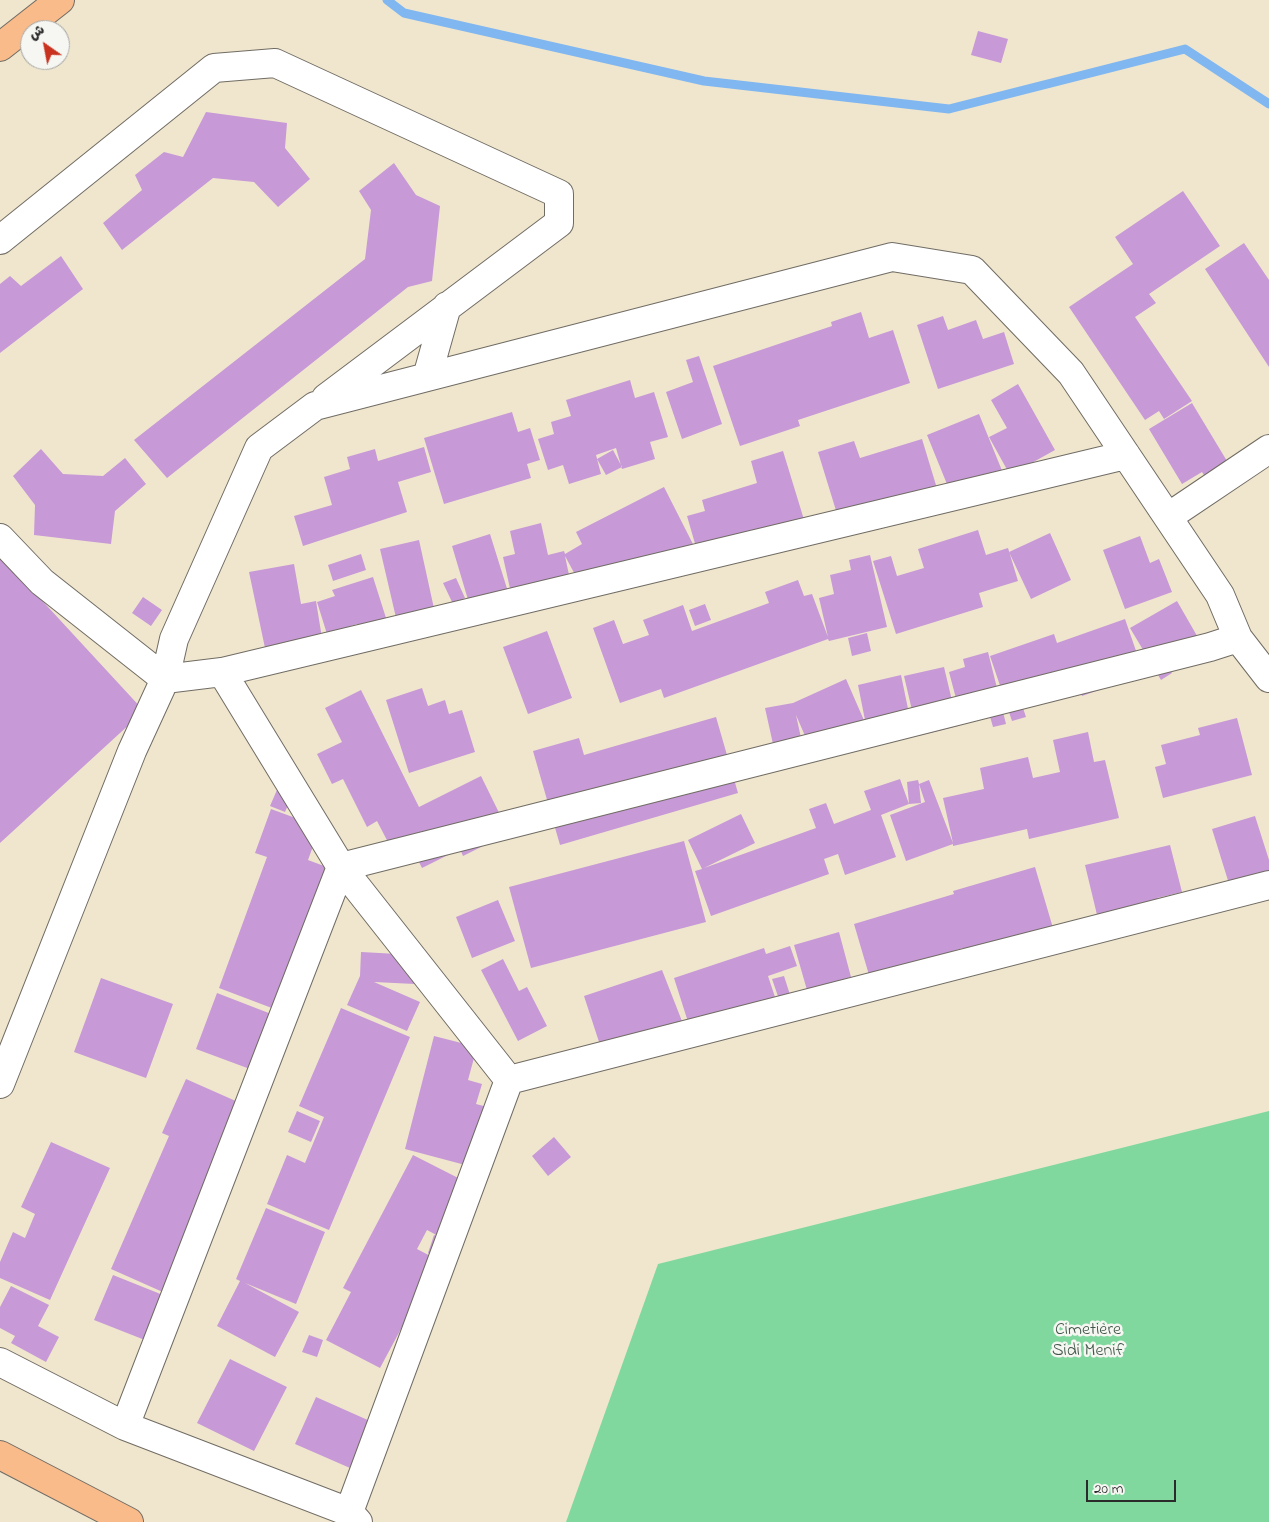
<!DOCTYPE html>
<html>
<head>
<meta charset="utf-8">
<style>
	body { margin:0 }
	#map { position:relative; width:1269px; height:1522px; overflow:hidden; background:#f0e6ce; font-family:"Indie Flower","Playpen Sans Arabic",sans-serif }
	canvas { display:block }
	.north { position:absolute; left:20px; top:20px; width:50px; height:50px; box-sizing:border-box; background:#f6f6f2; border:1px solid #a5a5a2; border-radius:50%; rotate:327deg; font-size:14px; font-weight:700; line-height:20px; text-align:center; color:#2b2b2b }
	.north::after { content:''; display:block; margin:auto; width:18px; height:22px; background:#c8321e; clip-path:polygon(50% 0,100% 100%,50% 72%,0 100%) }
	.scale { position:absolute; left:1086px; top:1480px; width:90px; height:22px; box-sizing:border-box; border:2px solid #2b2b2b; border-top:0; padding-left:6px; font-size:15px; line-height:18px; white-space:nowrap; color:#2b2b2b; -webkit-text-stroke:4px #f6f6f2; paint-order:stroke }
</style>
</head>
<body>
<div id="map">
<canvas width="1269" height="1522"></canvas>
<div class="north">ش</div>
<div class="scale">20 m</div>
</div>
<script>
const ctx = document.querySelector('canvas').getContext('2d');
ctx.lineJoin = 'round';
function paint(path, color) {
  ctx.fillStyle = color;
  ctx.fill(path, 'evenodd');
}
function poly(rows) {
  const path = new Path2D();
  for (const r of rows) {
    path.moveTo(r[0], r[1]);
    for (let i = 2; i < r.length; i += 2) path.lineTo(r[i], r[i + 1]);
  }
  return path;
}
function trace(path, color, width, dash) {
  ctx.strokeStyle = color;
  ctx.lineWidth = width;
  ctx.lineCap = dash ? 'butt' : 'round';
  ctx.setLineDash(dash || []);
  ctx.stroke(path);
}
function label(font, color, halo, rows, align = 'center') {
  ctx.font = font + ' "Indie Flower",sans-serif';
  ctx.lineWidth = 5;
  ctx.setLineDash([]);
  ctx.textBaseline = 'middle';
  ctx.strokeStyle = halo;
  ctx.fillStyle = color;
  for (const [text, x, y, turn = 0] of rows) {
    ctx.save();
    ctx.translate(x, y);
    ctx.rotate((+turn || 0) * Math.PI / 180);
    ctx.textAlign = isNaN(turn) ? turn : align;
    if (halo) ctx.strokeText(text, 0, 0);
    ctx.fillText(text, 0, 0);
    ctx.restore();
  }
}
paint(poly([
	[1269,1111,1269,1522,566,1522,658,1264]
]), '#80d89e');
trace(poly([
	[387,0,404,13,704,81,949,109,1185,49,1269,104]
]), '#81b7f0', 9);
paint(poly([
	[978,31,1008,39,1001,63,971,55],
	[206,112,287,123,285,148,310,179,278,207,254,182,213,178,122,250,103,223,142,190,135,175,164,152,183,157],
	[394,163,416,195,440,206,432,281,408,287,167,478,134,440,365,259,371,210,359,191],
	[1183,191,1220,246,1149,294,1156,303,1135,317,1192,401,1164,419,1159,411,1145,420,1069,307,1133,264,1115,237],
	[1244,243,1269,280,1269,367,1205,269],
	[61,256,83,289,0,353,0,284,10,276,21,286],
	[861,312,869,338,893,330,910,383,798,420,800,426,740,446,713,366,832,326,831,322],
	[943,316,948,330,976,320,983,339,1004,332,1014,364,938,389,917,325],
	[699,356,722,424,682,439,666,392,693,382,686,360],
	[630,380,635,398,654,392,668,437,650,442,655,459,622,469,616,448,596,455,601,474,569,484,563,465,548,470,538,439,554,434,551,422,571,416,566,400],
	[1018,384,1055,450,1010,475,989,437,1007,428,991,400],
	[1192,403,1230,466,1207,480,1202,472,1182,484,1149,429],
	[512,412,518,432,530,428,540,460,527,464,531,478,444,504,424,438],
	[979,414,1003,473,951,494,927,435],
	[922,439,939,495,838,517,818,452,854,441,860,458],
	[424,447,431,472,398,482,407,512,303,546,294,516,332,505,324,477,350,469,347,457,375,449,378,461],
	[41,449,63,474,103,476,125,458,146,484,115,511,111,544,34,535,35,505,13,476],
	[613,450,622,467,606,475,597,459],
	[783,451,805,523,698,554,687,516,705,511,702,500,757,483,751,461],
	[664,487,696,550,617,587,606,566,578,580,565,556,569,575,515,611,503,557,515,554,510,531,541,523,548,555,564,551,565,554,582,544,576,532],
	[978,530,986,555,1008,548,1018,581,979,593,983,607,896,634,873,561,891,556,897,576,924,568,918,549],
	[1050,533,1071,580,1031,599,1009,552],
	[490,534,514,611,469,603,452,546],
	[1140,536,1150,563,1159,559,1172,592,1125,609,1103,550],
	[419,540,435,613,397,622,380,549],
	[361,554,366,570,333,581,328,565],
	[0,555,144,711,0,843],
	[870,555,887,627,829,641,828,639,664,698,661,689,620,703,593,628,614,620,623,644,649,635,643,620,683,605,692,631,769,603,765,592,798,580,804,596,812,594,828,637,819,598,834,594,830,575,851,570,849,560],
	[294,564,301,604,316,601,322,638,265,648,249,572],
	[373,577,393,640,364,649,357,624,327,634,317,602,335,596,332,590],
	[456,578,465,598,453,604,443,583],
	[143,597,162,610,151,626,132,613],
	[1177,601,1204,648,1169,669,1172,673,1161,680,1130,628],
	[705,604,711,620,695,626,689,610],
	[1125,619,1144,674,1082,696,1077,685,1022,705,1026,717,1012,721,990,656,1054,634,1057,643],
	[547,631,572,698,528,714,503,647],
	[867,633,871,651,852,656,848,638],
	[988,652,1006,724,993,727,989,713,962,721,949,672,965,667,963,659],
	[944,667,958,726,918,736,904,676],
	[901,675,912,728,815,759,796,715,805,756,777,762,765,708,793,703,846,679,866,725,858,685],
	[422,688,428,706,445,700,449,714,462,710,475,752,409,773,386,700],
	[361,690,419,807,481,776,509,833,463,856,460,849,422,868,407,838,391,848,377,821,367,827,343,779,332,784,317,754,342,742,325,708],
	[716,717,738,793,560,845,533,751,579,738,584,755],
	[1237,718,1252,775,1163,798,1155,767,1166,764,1161,745,1200,735,1198,728],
	[1088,732,1094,762,1105,760,1119,818,1029,839,1027,829,953,846,953,844,906,861,890,815,925,802,919,784,921,803,909,804,881,815,896,857,845,875,838,854,824,859,829,874,711,916,695,871,702,869,688,840,741,814,755,843,704,868,816,828,809,809,826,803,834,824,871,810,864,791,900,779,909,804,907,782,918,780,919,784,929,780,953,843,943,798,984,789,980,768,1028,757,1033,778,1060,772,1053,740],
	[280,783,295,789,285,812,270,806],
	[271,809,320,827,308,860,340,872,285,1013,219,988,267,857,255,853],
	[1255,816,1269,860,1269,875,1230,887,1212,829],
	[684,841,706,922,531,968,509,887],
	[1170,845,1182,892,1157,898,1158,904,1098,919,1085,865],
	[1035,867,1053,928,965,955,963,948,890,970,874,992,854,924,954,894,953,891],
	[498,900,515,941,472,958,456,917],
	[839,932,851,977,807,990,794,945],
	[790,946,797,966,768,976,778,1006,759,1026,696,1047,674,978,764,948,766,954],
	[361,952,416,955,415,984,374,982,420,1002,407,1031,347,1005,360,976],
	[503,959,519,991,527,987,547,1026,518,1041,481,970],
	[662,970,687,1034,600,1045,584,996],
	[784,976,792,1001,781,1005,772,979],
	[101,978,173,1004,146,1078,74,1052],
	[217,993,279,1017,258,1072,196,1049],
	[341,1008,410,1037,329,1230,267,1204,287,1155,305,1163,324,1117,299,1106],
	[434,1036,477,1047,468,1080,482,1084,476,1104,495,1109,469,1166,405,1149],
	[186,1079,247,1106,165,1293,111,1269,169,1136,162,1133],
	[297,1111,320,1121,311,1142,288,1132],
	[554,1137,571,1157,548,1176,532,1156],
	[51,1142,110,1168,50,1300,0,1278,0,1262,13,1232,25,1238,35,1214,21,1207],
	[413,1155,470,1184,442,1258,428,1253,434,1235,442,1238,427,1230,417,1249,438,1260,380,1368,326,1340,351,1292,343,1288],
	[266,1208,325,1232,296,1304,245,1283,299,1312,275,1357,217,1326,240,1281,236,1279],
	[113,1275,173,1299,155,1344,94,1320],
	[11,1286,49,1305,38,1326,59,1337,46,1362,11,1343,15,1336,0,1328,0,1307],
	[309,1335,323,1340,317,1357,302,1352],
	[230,1359,287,1387,254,1451,197,1423],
	[316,1397,370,1421,350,1468,295,1444]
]), '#c799d7');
const minor = poly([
	[0,240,214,68,275,63,559,194,559,223,326,398],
	[427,377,447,306],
	[1168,517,1269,449],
	[0,538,42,582,165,679,222,672],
	[509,1080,341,867,222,672,1126,455],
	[0,1084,132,751,165,679,174,639,259,448,315,406,892,257,972,270,1071,373,1220,595,1238,638,1269,678],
	[0,1362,125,1426,349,1512],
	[125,1426,341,867,1210,647,1238,638],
	[358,1522,349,1512,509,1080,1269,885]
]);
const major = poly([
	[0,1455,129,1522]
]);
const highway = poly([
	[0,47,60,0]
]);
trace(minor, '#706c64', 30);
trace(major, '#706c64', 30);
trace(highway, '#706c64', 30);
trace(minor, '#fff', 28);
trace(major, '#fabb8b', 28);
trace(highway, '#fabb8b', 28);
label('18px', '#405648', '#f6f6f2', [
	["Cimetière",1088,1331],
	["Sidi Menif",1088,1352]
]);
</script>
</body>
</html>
